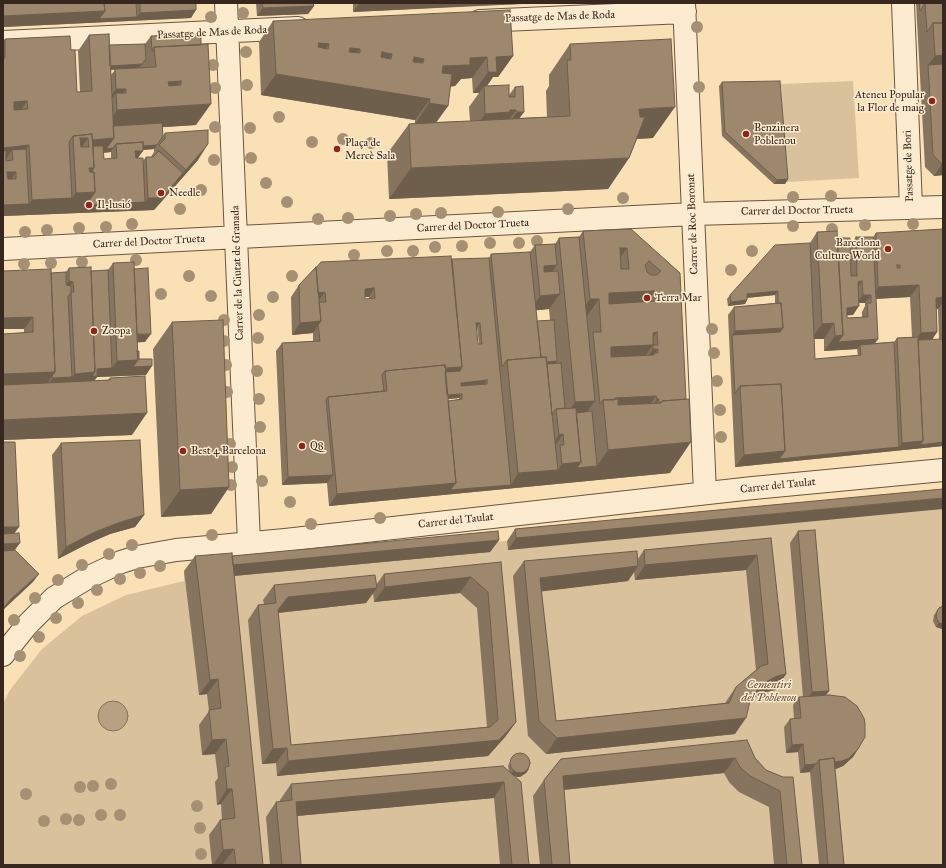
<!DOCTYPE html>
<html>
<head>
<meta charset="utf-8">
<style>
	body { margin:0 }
	#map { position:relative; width:946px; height:868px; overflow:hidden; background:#fae0b5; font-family:"IM FELL Great Primer",serif }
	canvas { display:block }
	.frame { position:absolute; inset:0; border:4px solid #38271e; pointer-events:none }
</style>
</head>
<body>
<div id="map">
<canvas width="946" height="868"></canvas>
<div class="frame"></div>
</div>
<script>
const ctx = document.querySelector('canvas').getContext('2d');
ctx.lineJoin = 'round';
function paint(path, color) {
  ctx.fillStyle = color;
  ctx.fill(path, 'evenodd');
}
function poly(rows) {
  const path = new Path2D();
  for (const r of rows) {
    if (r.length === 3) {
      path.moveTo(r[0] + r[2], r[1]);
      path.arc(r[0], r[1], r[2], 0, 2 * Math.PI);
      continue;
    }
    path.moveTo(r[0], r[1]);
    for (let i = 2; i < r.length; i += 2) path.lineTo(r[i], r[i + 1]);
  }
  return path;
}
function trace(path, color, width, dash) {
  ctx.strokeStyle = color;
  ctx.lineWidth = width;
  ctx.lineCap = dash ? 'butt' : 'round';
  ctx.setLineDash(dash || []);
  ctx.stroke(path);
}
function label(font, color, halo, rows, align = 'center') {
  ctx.font = font + ' "IM FELL Great Primer",serif';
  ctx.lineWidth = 3;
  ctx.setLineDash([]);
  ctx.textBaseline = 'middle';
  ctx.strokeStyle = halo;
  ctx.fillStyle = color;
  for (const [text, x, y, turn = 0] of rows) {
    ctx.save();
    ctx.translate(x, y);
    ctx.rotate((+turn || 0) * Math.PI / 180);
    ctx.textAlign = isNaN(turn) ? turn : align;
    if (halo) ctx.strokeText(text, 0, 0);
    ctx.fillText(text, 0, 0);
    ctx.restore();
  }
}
paint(poly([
	[853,81,859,178,786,182,781,84],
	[943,500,943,865,3,865,3,704,10,690,42,649,82,616,126,595,184,581,184,571]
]), '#d9c19b');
const water = poly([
	[113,716,15]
]);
paint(water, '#b8a182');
trace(water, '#85705a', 1);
const minor = poly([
	[226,3,249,543],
	[684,3,705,493],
	[903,3,911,208],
	[480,21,685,12],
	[3,42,298,28],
	[3,249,693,214,943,207]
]);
const tertiary = poly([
	[3,655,27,625,54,598,87,578,121,562,137,557,176,550,285,540,753,488,943,470]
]);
trace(minor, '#685544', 24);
trace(tertiary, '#685544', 24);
trace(minor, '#fcebcf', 22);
trace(tertiary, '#fcebcf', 22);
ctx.fillStyle = '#a59073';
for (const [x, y] of [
	[243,13],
	[211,17],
	[697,27],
	[246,52],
	[213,65],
	[247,85],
	[699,87],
	[215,88],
	[279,117],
	[215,127],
	[250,128],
	[343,139],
	[312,142],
	[371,143],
	[251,158],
	[214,160],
	[266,183],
	[201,190],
	[831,196],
	[793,197],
	[623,198],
	[287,202],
	[180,209],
	[568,209],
	[498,212],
	[441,213],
	[416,214],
	[390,216],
	[348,218],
	[318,219],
	[132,224],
	[913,224],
	[865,225],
	[793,226],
	[106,227],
	[79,228],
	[832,229],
	[47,230],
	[25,232],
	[537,241],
	[490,243],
	[519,243],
	[462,246],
	[435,247],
	[387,251],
	[413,251],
	[752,251],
	[354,255],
	[136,260],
	[82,262],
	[51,263],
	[24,264],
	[731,270],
	[189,276],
	[292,276],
	[161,294],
	[211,296],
	[273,297],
	[259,315],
	[224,320],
	[712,329],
	[258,338],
	[224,341],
	[714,353],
	[226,365],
	[257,371],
	[717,381],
	[227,392],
	[259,399],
	[720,410],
	[260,427],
	[721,437],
	[230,444],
	[232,467],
	[262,481],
	[231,485],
	[290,502],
	[380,518],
	[311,524],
	[212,535],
	[132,545],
	[109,554],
	[82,565],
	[160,566],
	[140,573],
	[120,579],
	[58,580],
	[97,590],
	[35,598],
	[78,603],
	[56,618],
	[14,620],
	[39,637],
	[20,656],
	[111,784],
	[93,786],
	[80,787],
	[26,794],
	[197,806],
	[101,815],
	[120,815],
	[66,819],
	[79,820],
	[44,821],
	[200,828],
	[201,854]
]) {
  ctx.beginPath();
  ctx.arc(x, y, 6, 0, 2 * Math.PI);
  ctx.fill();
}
paint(poly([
	[3,3,196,3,191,18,3,27],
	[256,3,313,3,314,6,308,14,257,16],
	[353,3,544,3,353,12],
	[916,3,943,3,943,175,934,176,925,167],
	[273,21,513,56,498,77,493,77,487,86,509,95,515,87,524,112,519,118,547,117,546,91,549,86,549,75,570,44,653,138,637,139,629,158,608,189,389,199,387,154,409,124,415,123,415,120,261,95,259,42],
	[472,78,473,93,479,93,469,107,470,121,436,122,448,106,450,87,455,86,461,79],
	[201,34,196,125,162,127,163,136,165,133,198,160,154,210,3,216,3,42,5,39,71,50,77,92,80,92,78,51,89,35,109,45,145,44,151,36],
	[111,70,115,70,111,75],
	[154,149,154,152,151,157,146,157,143,161,138,158,143,150],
	[111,152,111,159,104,159,103,153],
	[722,82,788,179,785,184,774,184,722,136,719,86],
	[631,229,680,273,670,473,329,506,327,483,282,485,276,351,282,343,313,341,313,333,292,335,291,297,299,285,316,268,489,258,491,254,530,252,535,245,555,244,559,238,579,237,583,231],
	[365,297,369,297,369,299,365,299],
	[549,309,550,320,537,321,536,310],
	[476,327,477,327,479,344,478,344],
	[459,398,459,400,448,401,448,399],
	[943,229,943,446,735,467,728,315,734,307,775,303,775,295,747,298,747,300,745,304,728,306,727,299,730,295,810,243,817,232,837,238,850,245,856,237,873,237,876,233],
	[910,297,912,337,897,338,894,342,875,343,876,299],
	[859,303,865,303,865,306,862,312,862,317,847,318,847,315,853,315],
	[936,309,938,309,939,340,932,340,937,332],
	[814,339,824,339,824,351,857,349,858,356,815,359],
	[113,263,134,269,145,342,137,342,137,351,139,359,146,375,97,377,94,381,108,380,110,378,132,435,3,440,3,334,24,333,24,329,3,329,3,271,51,273,66,272,69,268,91,271,108,270],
	[172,322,229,487,211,514,161,517,153,349],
	[61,443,144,515,135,527,110,534,87,544,58,559,52,455],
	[943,489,508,550,507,541,515,529],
	[798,531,829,691,826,695,858,749,853,757,843,766,835,769,844,865,819,865,810,772,800,773,798,752,786,753,784,727,790,719,794,719,793,705,799,697,803,697,790,543],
	[771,538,786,674,775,690,766,692,755,697,750,702,735,734,546,754,528,736,513,576,524,561,638,559,644,550],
	[746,570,756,670,736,687,725,703,556,721,541,591,628,581,634,572,635,580],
	[499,540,490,552,234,576,263,865,223,865,223,864,212,865,209,835,220,820,222,820,221,804,217,805,215,782,218,778,215,754,202,755,199,725,209,711,207,694,199,695,184,571,195,556,232,556],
	[501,562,516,722,505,737,488,756,277,776,276,763,262,764,248,620,258,605,264,604,263,600,274,585,376,585,384,574],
	[373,593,374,602,460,593,477,608,487,727,291,745,278,613,366,603],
	[943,606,943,629,942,629,936,627,933,621,934,615,939,608],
	[513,756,529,769,526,773,520,777,517,777,515,776,529,865,500,865,494,798,297,816,301,865,270,865,266,817,276,802,280,801,280,800,291,784,509,771,508,766],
	[755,758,766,770,783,777,802,865,774,865,769,807,739,792,729,782,724,773,564,790,570,865,540,865,533,796,544,780,561,759]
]), '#87745e');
paint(poly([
	[373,3,473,3,471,6,353,12,359,4],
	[473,3,544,3,471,6],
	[314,6,308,14,257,16,263,8],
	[196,10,191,18,3,27,3,16,105,11,137,17,140,13],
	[319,43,329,44,314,66],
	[350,48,360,49,346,70],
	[382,52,392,54,377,75],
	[943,55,943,76,928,65,935,56],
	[513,56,498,77,493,77,484,90,484,86,479,93,473,93,488,72,496,57],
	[414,57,424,59,409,80],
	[487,57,472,78,461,79,455,86,428,87,443,66,470,58],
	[142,64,139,68,99,70,102,66],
	[276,74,430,99,415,120,261,95],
	[181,81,166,102,168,82],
	[116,89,126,89,117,102,116,93,104,110,101,110],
	[27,101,16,117,6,113,14,102],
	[429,103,448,106,433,127,415,124],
	[211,104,196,125,105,131,105,127,117,110],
	[675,107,653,138,618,140,639,109],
	[510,110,516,110,501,131,473,131,485,114],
	[517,112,524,112,509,133,502,133],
	[80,138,88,138,74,158],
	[114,138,113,148,111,152,88,154,89,147,89,140],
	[208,144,198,160,154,210,3,216,3,205,29,204,32,200,72,198,76,193,95,192,145,202,148,198,183,173],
	[29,145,18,160,12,150,4,162,3,162,3,148],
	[157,145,154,149,117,152,116,148],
	[135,151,143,151,137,159,130,159],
	[629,158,608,189,389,199,411,168],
	[942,164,943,164,943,175,934,176],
	[89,168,94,168,79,189],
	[7,172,16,172,8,184],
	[788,179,785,184,774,184,777,180],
	[620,248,627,248,608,275],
	[557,265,546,280,538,274,544,266],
	[69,281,73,282,65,294,61,293],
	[862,281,857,290,858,282],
	[919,285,910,297,871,299,871,297,878,287],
	[374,288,369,297,359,297,365,289],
	[654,291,635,318,599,307,609,293],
	[778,291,775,295,744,298,747,294],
	[325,292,319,300,310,301,315,293],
	[560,294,549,309,530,311,540,296],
	[863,295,871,295,865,303,857,303],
	[943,297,943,302,938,309,927,310,936,298],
	[590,299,599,299,580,326,571,326],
	[747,300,745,304,728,306,731,302],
	[859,306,853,315,841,316,847,308],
	[33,317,24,329,3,329,3,318],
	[321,321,313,333,292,335,300,323],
	[476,323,480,323,477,327,473,328],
	[834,323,824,339,811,339,822,324],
	[783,328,777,336,732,335,735,331],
	[657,332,648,345,653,345,634,372,597,374,611,347,653,333],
	[937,332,929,344,915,341,921,333],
	[151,334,145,342,126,343,131,335],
	[843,335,878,339,872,348,860,345,857,349,824,351,835,336],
	[653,349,658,349,639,376,654,355,654,353,638,376,634,376],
	[138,360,152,366,146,375,97,377,92,384,47,386,53,378,72,377,75,374,97,369,112,368,117,361],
	[557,361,555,365,541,366,538,362],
	[462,367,457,375,386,374],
	[55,372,47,384,3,385,3,374],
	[487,380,484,384,458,387,461,383],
	[462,394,459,398,439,400,441,396],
	[656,396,637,423,603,404,615,398],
	[657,399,659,399,640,426,639,426],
	[595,401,580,422,566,415,575,402],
	[147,413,132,435,3,440,3,420],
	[563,434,549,455,544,456,559,435],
	[923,441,943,442,943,446,735,467,744,455,785,451,899,447,902,443],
	[691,442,670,473,329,506,337,494,456,483,511,485,518,473,558,470,562,464,581,462,597,466,608,450],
	[333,475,327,483,282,485,288,477],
	[229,487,211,514,161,517,180,490],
	[943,498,943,509,508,550,516,538],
	[144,515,135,527,110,534,87,544,58,559,66,547,95,532,118,523],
	[3,527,19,527,8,542,3,542],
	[499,540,490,552,222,577,230,565],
	[20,543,9,558,3,558,3,544],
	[757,555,746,570,635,580,645,565],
	[638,566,628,581,529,593,540,578],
	[39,574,33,582,3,610,3,608,12,598],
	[471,577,460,593,374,602,385,587],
	[377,588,366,603,277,613,278,610,288,597],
	[939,623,943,624,943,629,936,627],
	[786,674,775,690,766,692,755,697,747,704,758,689,766,682,777,676],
	[218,679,207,694,199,695,210,680],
	[829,691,820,703,804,704,812,692],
	[746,718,735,734,546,754,557,738],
	[516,722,505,737,488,756,277,776,288,761,499,740],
	[226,739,215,754,202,755,212,740],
	[803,744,798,752,786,753,792,745],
	[287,748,276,763,262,764,273,749],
	[858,749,853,757,843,766,836,769,820,771,819,763],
	[735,758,724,773,552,791,563,776],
	[816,764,810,772,800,773,805,765],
	[529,769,526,773,520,777,517,777,511,774,514,770],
	[504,782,494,798,285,817,296,802],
	[227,789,232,789,221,804,217,805],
	[234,849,223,864,213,865,223,850]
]), '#6e5e4c');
const building = poly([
	[3,3,104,3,105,11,3,16,3,3],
	[104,3,136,3,137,17,99,19,105,11,104,3],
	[140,3,196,3,196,10,140,13,140,3],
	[262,3,313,3,314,6,263,8,262,3],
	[919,3,928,3,925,3,920,11,919,3],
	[925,3,943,3,943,23,933,23,927,32,925,3],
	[510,10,513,56,496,57,497,72,488,72,487,57,470,58,470,65,443,66,442,73,452,74,448,106,429,103,430,99,276,74,273,21,510,10],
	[319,43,329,44,328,49,318,47,319,43],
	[350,48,360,49,360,53,349,52,350,48],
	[382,52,392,54,391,59,381,57,382,52],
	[414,57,424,59,423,63,413,62,414,57],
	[933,23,943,23,943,55,935,56,933,23],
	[109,34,114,138,92,140,92,134,73,136,69,142,72,198,32,200,29,145,3,148,3,58,5,58,5,39,70,36,71,50,75,50,77,92,92,91,89,35,109,34],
	[27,101,28,109,14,110,14,102,27,101],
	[201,34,201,45,154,47,152,51,151,36,201,34],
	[671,39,675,107,639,109,640,117,645,117,629,158,411,168,409,124,570,116,567,60,571,60,570,44,671,39],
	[145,44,146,59,142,64,110,66,109,45,145,44],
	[208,44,211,104,117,110,116,93,126,93,126,89,116,89,115,69,156,67,154,47,208,44],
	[181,81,181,85,169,86,168,82,181,81],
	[943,64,943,164,942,164,933,155,928,65,943,64],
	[780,81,788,179,777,180,725,132,722,82,780,81],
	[509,85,509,97,515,97,515,87,523,86,524,112,517,112,516,110,510,110,510,112,485,114,484,86,509,85],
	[162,123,163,136,157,145,143,146,143,142,116,144,113,148,106,149,114,138,113,126,162,123],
	[208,130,208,144,186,170,159,145,165,139,165,133,208,130],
	[92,134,94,168,89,168,90,172,94,172,95,192,76,193,73,136,92,134],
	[80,138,88,138,89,147,81,147,80,138],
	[143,142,143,151,135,151,136,158,143,158,145,202,86,205,95,192,94,172,91,172,94,168,93,146,103,146,104,159,117,158,116,144,143,142],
	[26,149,29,204,3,205,3,151,6,151,6,161,13,160,12,150,26,149],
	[7,172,16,172,16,179,8,179,7,172],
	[159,151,183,173,162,198,148,198,146,157,153,157,159,151],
	[631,229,680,273,686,399,662,401,660,403,659,403,659,399,657,399,656,396,615,398,615,400,603,400,600,404,593,332,601,332,599,299,590,299,583,231,631,229],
	[620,248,627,248,629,269,621,269,620,248],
	[649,261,661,271,657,275,651,275,647,272,645,265,649,261],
	[654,291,655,301,609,304,609,293,654,291],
	[657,332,658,345,653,345,653,333,657,332],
	[653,345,653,349,658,349,658,353,654,353,654,355,611,357,611,347,653,345],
	[943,229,943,297,936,298,937,332,921,333,919,285,878,287,876,233,943,229],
	[897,265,900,265,900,268,897,268,897,265],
	[837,231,843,335,835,336,834,323,822,324,817,232,837,231],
	[579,237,595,401,575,402,559,238,579,237],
	[856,237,873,237,878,339,838,342,843,335,837,238,850,238,851,276,857,276,856,237],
	[862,281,863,295,871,295,871,303,867,303,868,317,847,318,847,308,859,306,858,282,862,281],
	[810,243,815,359,861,355,860,345,894,342,899,447,779,459,785,451,781,384,740,386,735,394,732,335,780,332,783,328,781,303,778,303,778,291,747,294,747,300,731,302,730,295,775,245,810,243],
	[555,244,557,265,544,266,544,272,558,271,560,294,540,296,535,245,555,244],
	[530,252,541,357,507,360,502,367,491,254,530,252],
	[451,256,462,367,445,368,445,365,385,371,382,375,384,391,328,397,326,400,333,475,288,477,282,343,320,341,318,325,321,321,319,302,326,302,325,292,318,293,316,268,321,262,451,256],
	[374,288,375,298,365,299,365,289,374,288],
	[489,258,511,485,450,490,456,483,448,401,462,399,462,394,447,395,445,372,460,371,462,367,452,259,489,258],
	[476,323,480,323,482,344,478,344,476,323],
	[487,380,487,384,461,386,461,383,487,380],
	[134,262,138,360,117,361,113,263,134,262],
	[91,267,95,372,75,374,71,292,74,292,73,282,69,281,69,268,91,267],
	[316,267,321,321,300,323,299,285,316,267],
	[148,268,151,334,137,334,134,269,148,268],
	[51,269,55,372,3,374,3,334,33,332,33,317,3,318,3,271,51,269],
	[108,270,112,368,97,369,97,376,92,376,95,372,91,271,108,270],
	[66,272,66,285,71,286,71,293,68,296,72,377,53,378,52,376,55,372,51,273,66,272],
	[781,303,783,328,735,331,734,307,781,303],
	[223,320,229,487,180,490,172,322,223,320],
	[554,320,557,361,547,362,546,357,541,357,537,321,554,320],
	[918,337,923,441,902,443,897,338,918,337],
	[943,339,943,442,920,445,923,441,918,340,943,339],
	[137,351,139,351,139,359,152,359,152,366,133,367,138,360,137,351],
	[546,357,558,470,518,473,507,360,546,357],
	[561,363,565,408,556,409,552,415,547,364,561,363],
	[445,365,456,483,337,494,328,397,387,391,385,371,445,365],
	[145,376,147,413,3,420,3,385,110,380,110,378,145,376],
	[781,384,785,451,744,455,740,386,781,384],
	[618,399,618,405,661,403,662,401,689,399,691,442,608,450,603,400,618,399],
	[576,408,581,462,562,464,560,445,564,445,563,434,559,435,556,409,576,408],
	[592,411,597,466,577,468,581,462,576,413,592,411],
	[140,440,144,515,118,523,95,532,66,547,61,443,140,440],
	[3,442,15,442,19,527,3,527,3,442],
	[943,489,943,498,516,538,515,529,943,489],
	[815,530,829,691,812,692,798,531,815,530],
	[498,531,499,540,233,565,232,556,498,531],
	[19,533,20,543,3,544,3,534,19,533],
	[771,538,786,674,777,676,766,682,758,689,750,701,746,718,557,738,539,721,524,561,637,551,638,566,540,578,556,721,729,703,736,687,761,666,768,664,757,555,645,565,644,550,771,538],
	[15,550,39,574,12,598,3,608,3,551,15,550],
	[232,553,263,865,236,865,234,849,223,850,220,820,235,818,232,789,227,789,225,767,229,766,226,739,212,740,209,710,221,708,218,679,210,680,195,556,232,553],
	[501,562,516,722,499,740,288,761,287,748,273,749,258,605,276,603,274,585,375,575,377,588,288,597,278,610,291,745,490,727,498,720,488,592,471,577,385,587,384,574,501,562],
	[943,606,943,624,939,623,936,617,937,611,939,608,943,606],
	[829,695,845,697,857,706,864,718,865,724,865,737,858,749,849,758,842,761,835,762,834,758,819,760,816,764,805,765,803,744,792,745,790,719,801,718,799,697,829,695],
	[747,740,755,758,766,770,783,777,793,777,802,865,787,865,780,791,750,776,740,767,735,758,563,776,570,865,552,865,544,780,561,759,747,740],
	[520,763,10],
	[834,758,844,865,828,865,819,760,834,758],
	[503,766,521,782,529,865,512,865,504,782,296,802,301,865,282,865,276,802,292,800,291,784,503,766]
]);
paint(building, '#9d876d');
trace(building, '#6e5e4c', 1);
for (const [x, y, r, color] of [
	[932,101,4,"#8f2418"],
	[746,134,4,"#8f2418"],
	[337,149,4,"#8f2418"],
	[161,193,4,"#8f2418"],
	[89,205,4,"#8f2418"],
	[888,249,4,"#8f2418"],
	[647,298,4,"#8f2418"],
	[94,331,4,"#8f2418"],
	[302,446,4,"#8f2418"],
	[183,451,4,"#8f2418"]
]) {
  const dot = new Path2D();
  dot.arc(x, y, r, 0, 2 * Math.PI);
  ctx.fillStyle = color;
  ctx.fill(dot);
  trace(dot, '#fcebcf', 1.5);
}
label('11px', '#38271e', '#fcebcf', [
	["Passatge de Mas de Roda",560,17,-2],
	["Passatge de Mas de Roda",212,33,-3],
	["Passatge de Bori",909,166,-92],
	["Carrer del Doctor Trueta",797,211,-1],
	["Carrer de Roc Boronat",693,224,-92],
	["Carrer del Doctor Trueta",473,226,-3],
	["Carrer del Doctor Trueta",149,242,-3],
	["Carrer de la Ciutat de Granada",238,273,-92],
	["Carrer del Taulat",778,486,-6],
	["Carrer del Taulat",456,521,-6]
]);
label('11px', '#38271e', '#fcebcf', [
	["Ateneu Popular",924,95,"right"],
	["la Flor de maig",924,108,"right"],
	["Benzinera",754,128],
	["Poblenou",754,141],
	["Plaça de",345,143],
	["Mercè Sala",345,156],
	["Needle",169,193],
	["Il-lusió",97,205],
	["Barcelona",880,243,"right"],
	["Culture World",880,256,"right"],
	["Terra Mar",655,298],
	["Zoopa",102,331],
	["Q8",310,446],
	["Best 4 Barcelona",191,451]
], 'left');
label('italic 11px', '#604e3d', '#fcebcf', [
	["Cementiri",769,685],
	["del Poblenou",769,698]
]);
</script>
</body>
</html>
